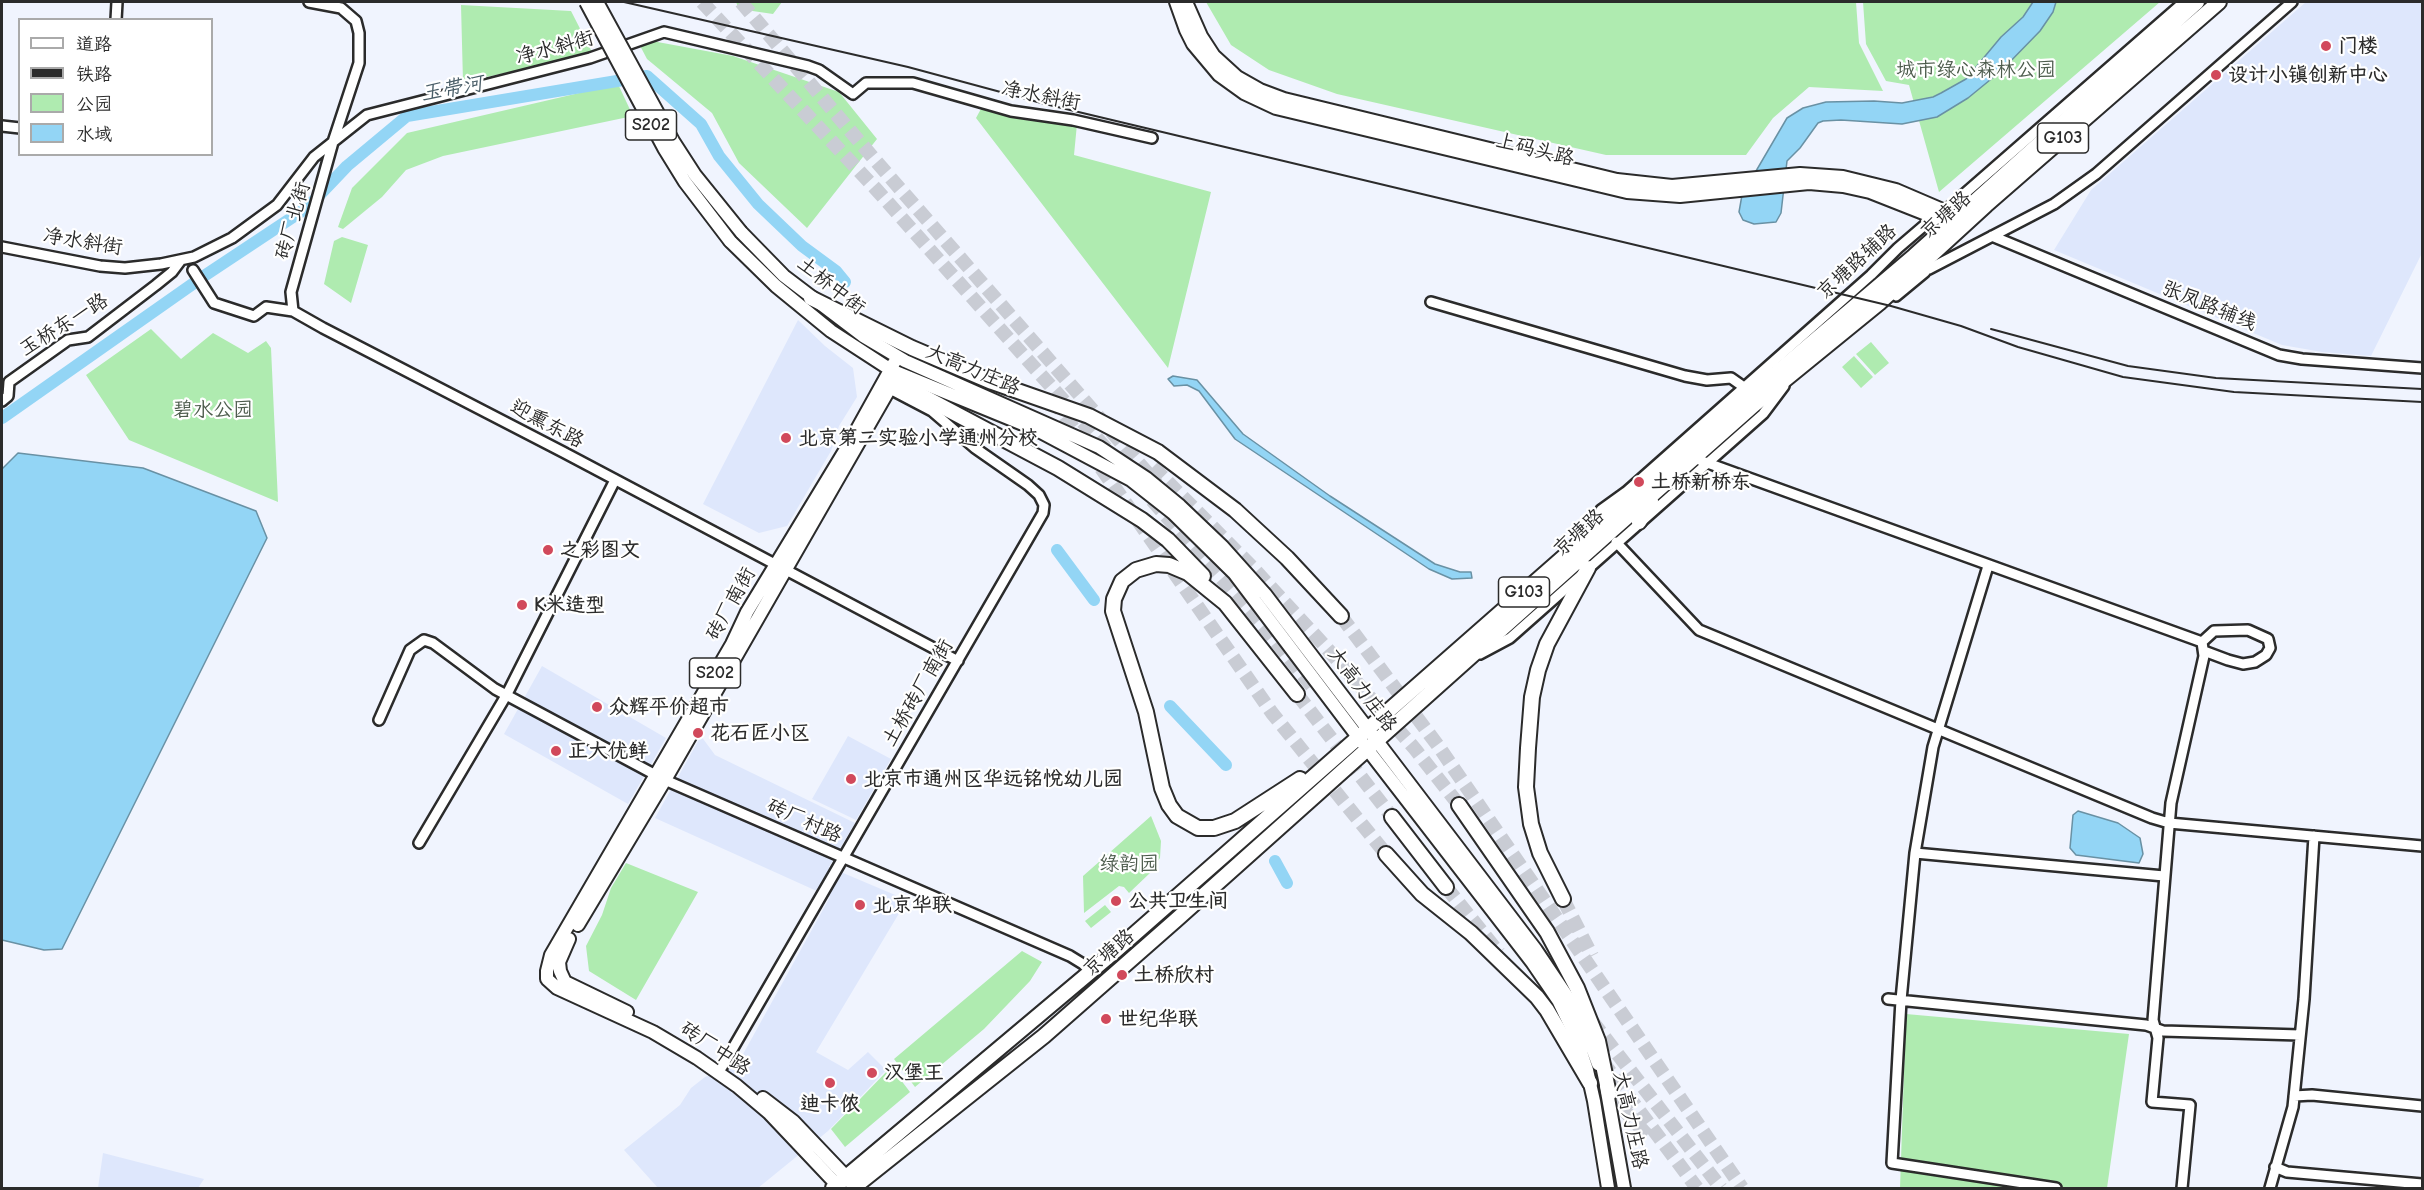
<!DOCTYPE html>
<html>
<head>
<meta charset="utf-8">
<style>
	body { margin:0 }
	#map { position:relative; width:2424px; height:1190px; overflow:hidden; background:#f0f4fe; font-family:"Comic Neue","LXGW WenKai TC",sans-serif }
	canvas { display:block }
	.frame { position:absolute; inset:0; border:3px solid #2b2b2b; pointer-events:none }
	.legend { position:absolute; left:18px; top:18px; width:195px; height:138px; box-sizing:border-box; background:#fff; border:2px solid #aaa; margin:0; padding:8px 10px; list-style:none; font-size:18px; color:#2b2b2b }
	.legend li { display:flex; align-items:center; gap:12px; height:30px }
	.legend b { width:30px; border:2px solid #aaa }
</style>
</head>
<body>
<div id="map">
<canvas width="2424" height="1190"></canvas>
<div class="frame"></div>
<ul class="legend">
<li><b style="height:8px;background:#fff"></b>道路</li>
<li><b style="height:8px;background:#2b2b2b"></b>铁路</li>
<li><b style="height:16px;background:#afebb0"></b>公园</li>
<li><b style="height:16px;background:#93d5f5"></b>水域</li>
</ul>
</div>
<script>
const ctx = document.querySelector('canvas').getContext('2d');
ctx.lineJoin = 'round';
function paint(path, color) {
  ctx.fillStyle = color;
  ctx.fill(path, 'evenodd');
}
function poly(rows) {
  const path = new Path2D();
  for (const r of rows) {
    path.moveTo(r[0], r[1]);
    for (let i = 2; i < r.length; i += 2) path.lineTo(r[i], r[i + 1]);
  }
  return path;
}
function trace(path, color, width, dash) {
  ctx.strokeStyle = color;
  ctx.lineWidth = width;
  ctx.lineCap = dash ? 'butt' : 'round';
  ctx.setLineDash(dash || []);
  ctx.stroke(path);
}
function label(font, color, halo, rows, align = 'center') {
  ctx.font = font + ' "Comic Neue","LXGW WenKai TC",sans-serif';
  ctx.lineWidth = 4.5;
  ctx.setLineDash([]);
  ctx.textBaseline = 'middle';
  ctx.strokeStyle = halo;
  ctx.fillStyle = color;
  for (const [text, x, y, turn = 0] of rows) {
    ctx.save();
    ctx.translate(x, y);
    ctx.rotate((+turn || 0) * Math.PI / 180);
    ctx.textAlign = isNaN(turn) ? turn : align;
    if (halo) ctx.strokeText(text, 0, 0);
    ctx.fillText(text, 0, 0);
    ctx.restore();
  }
}
paint(poly([
	[2306,2,2422,2,2422,253,2371,356,2322,352,2282,345,2054,250,2091,190],
	[798,320,825,346,853,368,857,397,839,426,831,451,787,526,759,533,703,504],
	[542,666,666,738,628,804,504,734],
	[701,736,715,755,855,823,829,867,907,900,816,1052,848,1070,868,1052,886,1070,828,1131,758,1188,658,1188,624,1150,680,1105,691,1088,705,1077,737,1065,830,897,655,818],
	[848,736,891,759,856,820,812,799],
	[103,1153,204,1179,198,1188,98,1188]
]), '#dee7fc');
paint(poly([
	[736,2,782,2,773,14,739,9],
	[1206,2,1856,2,1859,43,1883,91,1809,87,1773,118,1746,155,1606,155,1337,94,1269,70,1231,45],
	[1863,2,2160,2,1939,192,1909,85,1886,81,1866,44],
	[461,5,571,11,593,54,463,82],
	[636,38,733,56,839,92,877,139,807,228,739,163,712,113,647,59],
	[618,84,633,116,443,156,406,170,382,197,343,229,338,227,352,188,407,133],
	[982,107,1077,124,1074,155,1211,192,1168,368,976,118],
	[342,237,368,245,351,303,324,284,334,241],
	[151,329,181,359,213,333,248,353,266,341,271,348,278,502,129,440,86,375],
	[1871,342,1889,363,1875,375,1856,354],
	[1854,356,1873,377,1861,388,1842,367],
	[1151,816,1161,841,1160,858,1150,873,1129,893,1124,887,1119,886,1084,913,1083,876],
	[626,863,698,892,636,1000,589,971,586,946,602,915,611,888],
	[1105,905,1111,912,1091,928,1085,921],
	[1022,951,1042,962,1030,981,984,1029,915,1087,894,1059],
	[1906,1014,2129,1034,2107,1188,1900,1188],
	[891,1067,910,1092,845,1147,831,1129]
]), '#afebb0');
const water = poly([
	[2033,2,2056,2,2053,12,2040,31,2001,71,1968,98,1937,117,1902,124,1841,120,1823,121,1818,123,1800,148,1787,161,1781,213,1776,222,1754,224,1743,220,1739,212,1742,195,1787,118,1803,108,1826,102,1874,101,1902,103,1933,97,1941,93,1966,79,2001,37,2023,17,2033,2],
	[1173,376,1197,380,1243,434,1330,496,1435,564,1460,572,1471,572,1472,578,1452,579,1429,569,1235,439,1199,391,1187,385,1174,386,1168,379,1173,376],
	[18,453,143,468,256,511,267,538,62,949,44,950,2,940,2,469,18,453],
	[2078,811,2118,823,2140,838,2143,854,2139,863,2076,855,2070,848,2073,815,2078,811]
]);
paint(water, '#93d5f5');
trace(water, '#6991a4', 1.5);
trace(poly([
	[2,418,204,276,308,207,347,166,407,116,647,76,701,124,719,156,758,204,802,246,836,271,845,282],
	[1057,550,1094,600],
	[1170,706,1226,765],
	[1275,861,1287,883]
]), '#93d5f5', 12);
trace(poly([
	[702,2,875,188,1111,454],
	[741,2,875,160,1157,484],
	[1053,399,1272,713,1386,854],
	[1153,467,1253,568,1324,645,1415,749,1459,805],
	[1152,500,1265,628,1315,690],
	[1341,616,1439,747,1742,1188],
	[1313,669,1341,702],
	[1297,694,1392,817],
	[1446,887,1499,953],
	[1563,899,1592,956],
	[1592,1021,1721,1188],
	[1584,1060,1623,1109,1649,1137],
	[1602,1061,1697,1188]
]), '#c9ccd4', 14, [14, 7]);
const minor = poly([
	[116,20,117,2],
	[2,126,20,128],
	[1992,236,2279,355,2302,359,2422,368],
	[2,247,100,266,125,268,161,264,194,257,232,238,277,205,314,157,367,115,590,58,664,32,808,66,819,70,853,94,866,83,913,83,1011,111,1073,120,1152,138],
	[193,270,214,303,254,316,266,307,293,311,323,328,563,452,958,661],
	[1914,274,1929,269,2054,204,2096,174,2292,2],
	[1896,296,1925,272],
	[1431,302,1685,376,1707,380,1731,378,1748,390],
	[293,311,291,292,333,142,359,63,359,33,356,21,341,8,309,2],
	[2,401,8,396,9,382,68,340,88,337,156,285,172,272,181,260],
	[1691,457,2202,642],
	[1593,530,1601,510,1626,492,1871,275,1898,248,1926,224,1939,216,2184,2],
	[1616,542,1699,630,2152,818,2169,823,2422,846],
	[1988,566,1933,747,1915,853,1901,1000,1892,1163,2056,1188],
	[2202,642,2214,631,2248,630,2268,639,2270,648,2266,655,2255,662,2243,664,2228,660,2204,651],
	[1480,654,1510,638,1763,414,1784,386],
	[379,720,410,650,424,640,433,643,495,689,665,780,1070,956,1083,964,1090,971],
	[419,843,507,694,615,480],
	[1915,853,2164,876],
	[1888,999,2146,1025,2163,1031,2300,1035],
	[722,1067,1043,513,1044,505,1039,495,1028,485,975,448,932,411,890,389],
	[2294,1096,2312,1095,2422,1106],
	[2275,1167,2287,1172,2422,1184],
	[2182,1188,2190,1105,2152,1102,2158,1038,2153,1020,2171,803,2204,656,2202,642],
	[2270,1188,2293,1107,2304,999,2314,836]
]);
const major = poly([
	[1176,2,1186,30,1193,44,1219,75,1244,93,1276,108,1627,192,1680,196,1809,183,1843,186,1870,192,1936,218],
	[1186,2,1201,36,1214,56,1237,77,1260,90,1284,99,1617,180,1672,186,1800,174,1843,177,1896,190,1945,211],
	[741,232,784,276,863,336,905,361,1099,447,1146,478,1180,506,1222,546,1265,594,1536,950,1571,1002,1587,1034,1598,1064],
	[730,241,776,286,831,331,891,370,1035,429,1131,480,1173,513,1234,573,1358,737,1532,962,1558,1000,1575,1035,1587,1070,1594,1101,1608,1188],
	[578,925,665,780,898,374],
	[569,939,559,962,560,971,565,982,627,1012],
	[1606,1086,1624,1188],
	[763,1098,793,1121,852,1183],
	[840,1188,769,1113,737,1086,697,1058,653,1032,557,988,547,979,547,971,551,955,732,644,747,612,849,444,894,363]
]);
const highway = poly([
	[811,298,912,348,992,382,1089,416,1158,452,1235,510,1287,558,1341,616],
	[891,370,894,381,1058,468,1142,520,1168,540,1203,576],
	[1639,522,1651,501],
	[1297,694,1225,603,1188,573,1169,565,1156,564,1136,570,1122,581,1114,599,1113,611,1146,712,1162,788,1169,805,1177,816,1198,828,1214,828,1235,821,1300,779],
	[1459,805,1547,932,1577,988,1598,1041,1609,1094],
	[1392,817,1446,887],
	[1386,854,1422,894,1471,933,1537,997,1547,1010,1590,1083],
	[1563,899,1540,853,1531,824,1526,787,1528,748,1532,697,1538,670,1547,644,1588,568],
	[833,1188,1114,952,1682,453,1914,256,2197,2],
	[853,1188,1044,1036,1176,920,1608,534,1755,404,1879,303,1986,205,2219,2]
]);
trace(minor, '#2b2b2b', 14);
trace(major, '#2b2b2b', 16);
trace(highway, '#2b2b2b', 18);
trace(minor, '#fff', 9);
trace(major, '#fff', 12);
trace(highway, '#fff', 14);
trace(poly([
	[624,2,908,67,1045,104,1891,306,1961,326,2018,347,2123,377,2234,392,2422,402],
	[1991,329,2128,366,2216,378,2422,389]
]), '#2b2b2b', 2);
const majorBridge = poly([
	[586,2,664,148,685,182,730,241],
	[597,2,673,141,695,175,741,232]
]);
trace(majorBridge, '#2b2b2b', 16, []);
trace(majorBridge, '#fff', 12);
for (const [x, y, r, color] of [
	[2326,46,6,"#d1495b"],
	[2216,75,6,"#d1495b"],
	[786,438,6,"#d1495b"],
	[1639,482,6,"#d1495b"],
	[548,550,6,"#d1495b"],
	[522,605,6,"#d1495b"],
	[597,707,6,"#d1495b"],
	[698,733,6,"#d1495b"],
	[556,751,6,"#d1495b"],
	[851,779,6,"#d1495b"],
	[1116,901,6,"#d1495b"],
	[860,905,6,"#d1495b"],
	[1122,975,6,"#d1495b"],
	[1106,1019,6,"#d1495b"],
	[872,1073,6,"#d1495b"],
	[830,1083,6,"#d1495b"]
]) {
  const dot = new Path2D();
  dot.arc(x, y, r, 0, 2 * Math.PI);
  ctx.fillStyle = color;
  ctx.fill(dot);
  trace(dot, '#fff', 2);
}
for (const [x, y, w] of [
	[651,125,51],
	[2063,138,51],
	[1524,592,51],
	[715,673,51]
]) {
  const box = new Path2D();
  box.roundRect(x - w / 2, y - 15, w, 30, 4.5);
  ctx.fillStyle = '#fff';
  ctx.fill(box);
  trace(box, '#2b2b2b', 1.5);
}
label('bold 18px', '#2b2b2b', null, [
	["S202",651,125],
	["G103",2063,138],
	["G103",1524,592],
	["S202",715,673]
]);
label('bold 20px', '#2b2b2b', '#fff', [
	["门楼",2338,46],
	["设计小镇创新中心",2228,75],
	["北京第二实验小学通州分校",798,438],
	["土桥新桥东",1651,482],
	["之彩图文",560,550],
	["K米造型",534,605],
	["众辉平价超市",609,707],
	["花石匠小区",710,733],
	["正大优鲜",568,751],
	["北京市通州区华远铭悦幼儿园",863,779],
	["公共卫生间",1128,901],
	["北京华联",872,905],
	["土桥欣村",1134,975],
	["世纪华联",1118,1019],
	["汉堡王",884,1073],
	["迪卡侬",830,1104,"center"]
], 'left');
label('20px', '#2b2b2b', '#fff', [
	["净水斜街",555,48,-15],
	["净水斜街",1041,96,11],
	["上码头路",1535,150,14],
	["京塘路",1946,215,-42],
	["砖厂北街",293,221,-74],
	["净水斜街",83,242,9],
	["京塘路辅路",1857,262,-43],
	["土桥中街",831,286,38],
	["张凤路辅线",2209,306,22],
	["玉桥东一路",64,325,-32],
	["大高力庄路",973,370,23],
	["迎熏东路",547,424,28],
	["京塘路",1579,533,-42],
	["砖厂南街",731,604,-61],
	["大高力庄路",1362,690,53],
	["土桥砖厂南街",918,693,-60],
	["砖厂村路",804,821,24],
	["京塘路",1109,953,-41],
	["砖厂中路",715,1049,34],
	["大高力庄路",1630,1120,78]
]);
label('20px', '#4c5b4c', '#fff', [
	["城市绿心森林公园",1976,70],
	["碧水公园",213,410],
	["绿韵园",1129,864]
]);
label('italic 21px', '#4a5e68', '#fff', [
	["玉带河",452,89,-10]
]);
</script>
</body>
</html>
